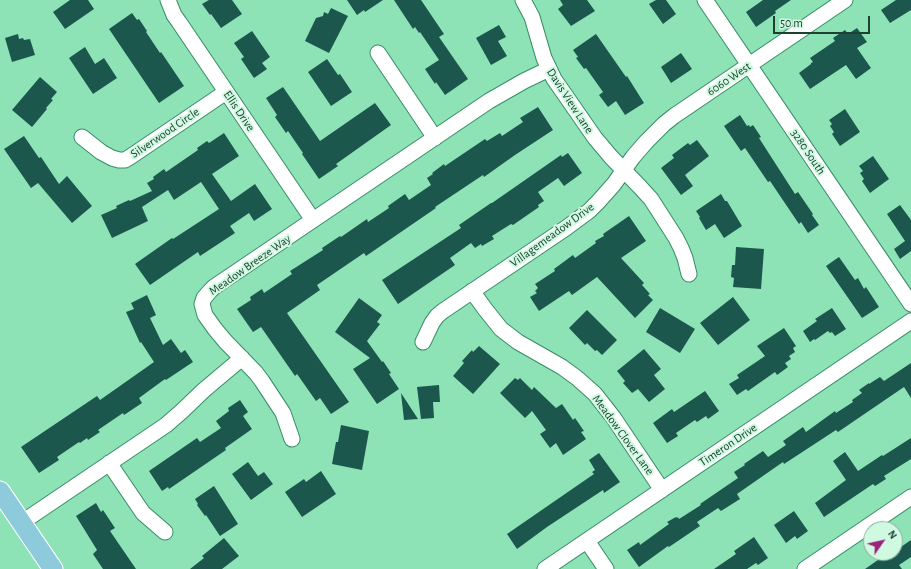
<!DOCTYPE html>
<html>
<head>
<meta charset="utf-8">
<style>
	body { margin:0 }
	#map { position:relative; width:911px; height:569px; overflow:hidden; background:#8de2b6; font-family:"Alegreya Sans",sans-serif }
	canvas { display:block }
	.north { position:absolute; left:863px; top:521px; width:40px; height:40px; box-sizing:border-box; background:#d0f9e2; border:1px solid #89b09b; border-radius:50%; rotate:56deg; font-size:11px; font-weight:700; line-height:16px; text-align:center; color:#1e4230 }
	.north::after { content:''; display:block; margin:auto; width:14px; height:18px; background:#9b237d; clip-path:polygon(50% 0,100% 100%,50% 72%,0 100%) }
	.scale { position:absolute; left:773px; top:16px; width:97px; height:18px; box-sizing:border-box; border:2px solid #1e4230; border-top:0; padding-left:5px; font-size:12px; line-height:14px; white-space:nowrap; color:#1e4230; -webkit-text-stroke:3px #d0f9e2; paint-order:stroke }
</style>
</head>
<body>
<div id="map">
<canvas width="911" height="569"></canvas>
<div class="north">N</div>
<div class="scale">50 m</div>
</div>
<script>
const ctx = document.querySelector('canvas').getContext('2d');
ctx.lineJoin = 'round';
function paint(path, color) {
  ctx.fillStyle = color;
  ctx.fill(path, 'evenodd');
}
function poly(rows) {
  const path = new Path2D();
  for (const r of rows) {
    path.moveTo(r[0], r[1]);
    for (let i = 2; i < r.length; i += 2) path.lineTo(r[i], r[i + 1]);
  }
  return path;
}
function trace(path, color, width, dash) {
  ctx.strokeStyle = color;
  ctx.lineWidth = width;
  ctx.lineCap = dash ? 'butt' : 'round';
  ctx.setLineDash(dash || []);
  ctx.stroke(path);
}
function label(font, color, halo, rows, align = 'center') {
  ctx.font = font + ' "Alegreya Sans",sans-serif';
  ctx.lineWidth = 4;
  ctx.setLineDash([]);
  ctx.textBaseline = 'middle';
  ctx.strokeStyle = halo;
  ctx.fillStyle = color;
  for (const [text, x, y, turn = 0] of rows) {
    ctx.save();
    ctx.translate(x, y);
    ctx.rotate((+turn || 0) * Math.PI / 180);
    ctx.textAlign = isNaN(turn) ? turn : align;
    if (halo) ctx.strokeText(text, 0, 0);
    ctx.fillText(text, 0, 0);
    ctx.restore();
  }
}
paint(poly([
	[70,0,88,0,94,9,65,29,53,12],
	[209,0,232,0,242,14,221,28,211,14,210,15,202,4],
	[347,0,383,0,365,12,364,10,357,15],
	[394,0,421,0,444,34,439,37,468,79,445,95,436,82,435,84,425,69,439,60,420,32,419,33,415,27,413,29],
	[560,0,587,0,595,11,571,26,558,9,563,5],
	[656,0,666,0,676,14,663,24,649,4],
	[763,0,791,0,775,11,776,13,756,27,746,12],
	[896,0,911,0,911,10,890,23,881,10],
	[331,8,348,16,329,53,305,41,316,18,323,16,324,12,328,14],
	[132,13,137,20,139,19,147,31,146,32,160,53,161,52,184,86,159,103,109,29],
	[499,25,506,37,498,41,507,56,491,65,476,38],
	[857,28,867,42,857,48,871,68,856,79,846,65,810,89,799,73,811,64,811,63,813,62,810,58,835,41,833,38,845,30,848,34],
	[252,31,270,57,262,63,267,69,254,78,241,59,244,57,234,43],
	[18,34,19,39,23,38,24,40,30,39,35,55,12,62,5,38],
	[596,34,626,77,627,76,644,103,625,115,616,101,608,107,599,95,603,92,586,68,584,69,576,58,578,57,573,50],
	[85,47,95,64,104,58,117,78,93,94,69,58],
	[681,53,692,69,671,83,661,67],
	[327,59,338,75,340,74,352,92,331,106,308,72],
	[40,77,57,92,51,99,53,100,46,108,47,109,32,127,12,110],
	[283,87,320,141,375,103,391,125,336,164,338,166,319,179,302,154,303,153,288,131,286,133,275,117,277,115,266,98],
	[538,107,553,130,515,155,484,177,483,175,435,207,436,208,366,256,364,253,317,285,320,290,287,313,349,402,331,414,320,398,316,401,297,374,295,376,261,327,253,332,237,309,251,300,250,297,262,289,264,293,292,274,290,271,323,250,322,248,340,236,341,237,367,219,368,222,389,208,388,206,405,194,409,200,431,185,427,178,433,174,432,173,444,164,445,166,485,139,487,141,500,133,502,136,523,122,520,118],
	[845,109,860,132,840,146,832,134,834,132,830,126,832,124,829,120],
	[740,115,747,126,749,125,750,127,753,125,761,137,759,138,795,194,798,192,813,214,812,215,819,225,808,233,801,222,799,224,770,181,768,182,745,148,741,151,724,126],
	[224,133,239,156,212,174,231,201,255,184,272,209,254,221,249,213,230,226,235,233,200,256,198,252,150,285,135,264,172,238,173,239,219,209,201,182,174,200,168,190,142,207,148,221,112,238,101,215,117,208,116,206,129,200,130,201,152,191,147,183,154,179,153,177,164,169,166,172,198,150,197,148,207,141,209,143],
	[24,136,39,158,41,157,59,184,67,176,92,206,72,223,38,183,31,188,4,149],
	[697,140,709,156,685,175,693,186,681,195,661,168,674,158,672,155,688,143,690,145],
	[568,153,582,173,564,186,558,178,538,192,544,201,538,205,539,207,513,225,511,224,492,236,494,239,482,246,481,244,475,248,471,243,450,258,455,265,398,304,382,280,461,228,459,225,491,203,492,203,561,155,562,157],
	[873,156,889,179,870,193,862,181,864,179,860,173,863,171,859,166],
	[721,194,725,201,727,201,742,226,724,238,715,224,706,230,699,218,700,217,696,211],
	[900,205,911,220,911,251,900,259,894,249,905,241,887,214],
	[629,216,646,241,621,258,644,283,642,285,650,294,648,295,653,300,635,318,597,277,572,295,569,291,539,311,530,297,537,293,535,291,538,288,535,284,555,271,554,269,573,255,575,258,596,243,595,241,604,236,603,234],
	[736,247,764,249,761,289,733,287,734,278,731,277,732,265,735,265],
	[839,257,855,280,858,278,864,289,866,287,879,307,862,318,826,266],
	[147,295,156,315,150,318,163,345,171,339,181,353,185,350,193,362,166,380,165,379,139,398,142,403,124,415,123,413,98,430,100,432,88,440,87,438,80,443,79,442,57,457,59,460,39,473,21,447,97,396,100,400,154,362,141,342,140,343,126,312,134,309,131,303],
	[733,297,750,320,718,345,700,323],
	[359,298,382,315,377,322,380,324,367,341,382,362,383,361,391,373,389,374,399,389,377,404,353,369,370,358,335,332],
	[660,308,695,329,680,353,646,332],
	[832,308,846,329,835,336,832,332,830,333,828,331,815,340,814,339,810,342,803,331,817,321,815,319],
	[587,310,617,340,602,355,597,350,595,351,587,343,585,345,569,328],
	[784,328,796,346,793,348,795,352,789,356,791,359,785,363,788,367,777,375,775,372,748,391,746,389,737,395,729,384,739,378,737,375,765,356,757,346],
	[479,346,500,364,473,394,453,376,464,363,462,361,472,350,473,352],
	[644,349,661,369,654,375,665,389,649,402,638,389,632,393,623,383,625,381,617,371],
	[911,363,911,398,904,387,838,432,836,430,784,464,783,462,737,494,740,499,721,511,718,508,697,522,700,526,669,547,668,546,639,567,627,550,639,542,640,545,669,524,667,522,676,517,677,518,678,517,679,519,701,505,700,504,738,478,734,472,745,465,744,464,763,451,768,457,786,445,783,441,803,427,806,432,835,411,836,413,853,402,852,400,862,393,859,390,869,383,869,384,880,377,884,381],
	[515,378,518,380,520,378,532,390,534,387,556,408,562,404,573,420,575,418,584,431,581,432,586,439,563,455,556,443,550,448,540,434,546,430,532,411,525,418,500,393],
	[439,385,440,402,433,402,434,418,421,419,417,387],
	[705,391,719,411,708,419,706,416,697,422,695,420,676,433,678,436,667,443,653,423,672,409,674,412],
	[401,393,418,419,404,420],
	[240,400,248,412,243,416,252,429,225,448,226,450,169,489,168,487,162,491,149,471,197,438,200,442,221,428,216,421,229,411,228,408],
	[341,425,369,431,362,470,332,464,336,442,338,442],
	[911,438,911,459,884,476,886,479,875,486,873,484,824,517,815,503,846,480,833,461,845,452,858,471,882,455,883,456],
	[599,453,620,482,604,493,603,490,547,527,517,549,507,534,594,474,592,472,595,470,589,460],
	[248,462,258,476,264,472,273,484,251,500,232,474],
	[321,471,336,494,302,517,285,492,304,479,306,482],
	[214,486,238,524,220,536,206,515,205,516,197,505,198,504,195,499],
	[96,503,101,512,103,510,115,528,110,531,136,569,103,569,93,554,97,550,76,516],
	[794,511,808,531,797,539,795,536,786,543,774,525],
	[754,537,768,558,758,565,756,563,747,569,714,569,736,554,734,551],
	[224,538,239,556,222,569,190,569,204,558,202,556],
	[911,540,911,557,899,565,902,569,865,569,888,553,895,553,895,551]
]), '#1c574e');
const minor = poly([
	[168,0,174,15,179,22,313,220],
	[523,0,532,17,544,58,554,79,595,138,611,157,640,187,651,199,676,238,681,248,685,258,689,274],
	[705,0,911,304],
	[378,53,435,138],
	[82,137,101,152,112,158,119,160,125,160,130,157,226,92],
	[472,291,485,309,501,329,518,342,562,367,577,378,595,394,613,417,662,490],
	[423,342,432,323,437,316,443,311,566,228,589,211,598,202,614,184,633,157,646,142,664,124,674,116,845,0],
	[292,439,283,413,262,381,256,373,225,341,215,329,205,315,202,304,204,298,210,291,214,287,489,101,524,81,549,69],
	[109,463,143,513,165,532],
	[21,523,166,425,181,412,204,390,242,358],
	[587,541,606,569],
	[545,569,911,321],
	[805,569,911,497]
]);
const major = poly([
	[0,491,53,569]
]);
trace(minor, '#378e66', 17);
trace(major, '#fff', 21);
trace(minor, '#fff', 15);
trace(major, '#8ccadc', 19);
label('12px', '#1e4230', '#d0f9e2', [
	["6060 West",729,79,-34],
	["Davis View Lane",570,101,57],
	["Ellis Drive",239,111,56],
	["Silverwood Circle",165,133,-34],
	["3280 South",808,152,56],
	["Villagemeadow Drive",552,235,-36],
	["Meadow Breeze Way",250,265,-35],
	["Meadow Clover Lane",623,435,54],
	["Timeron Drive",728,445,-34]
]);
</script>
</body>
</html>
